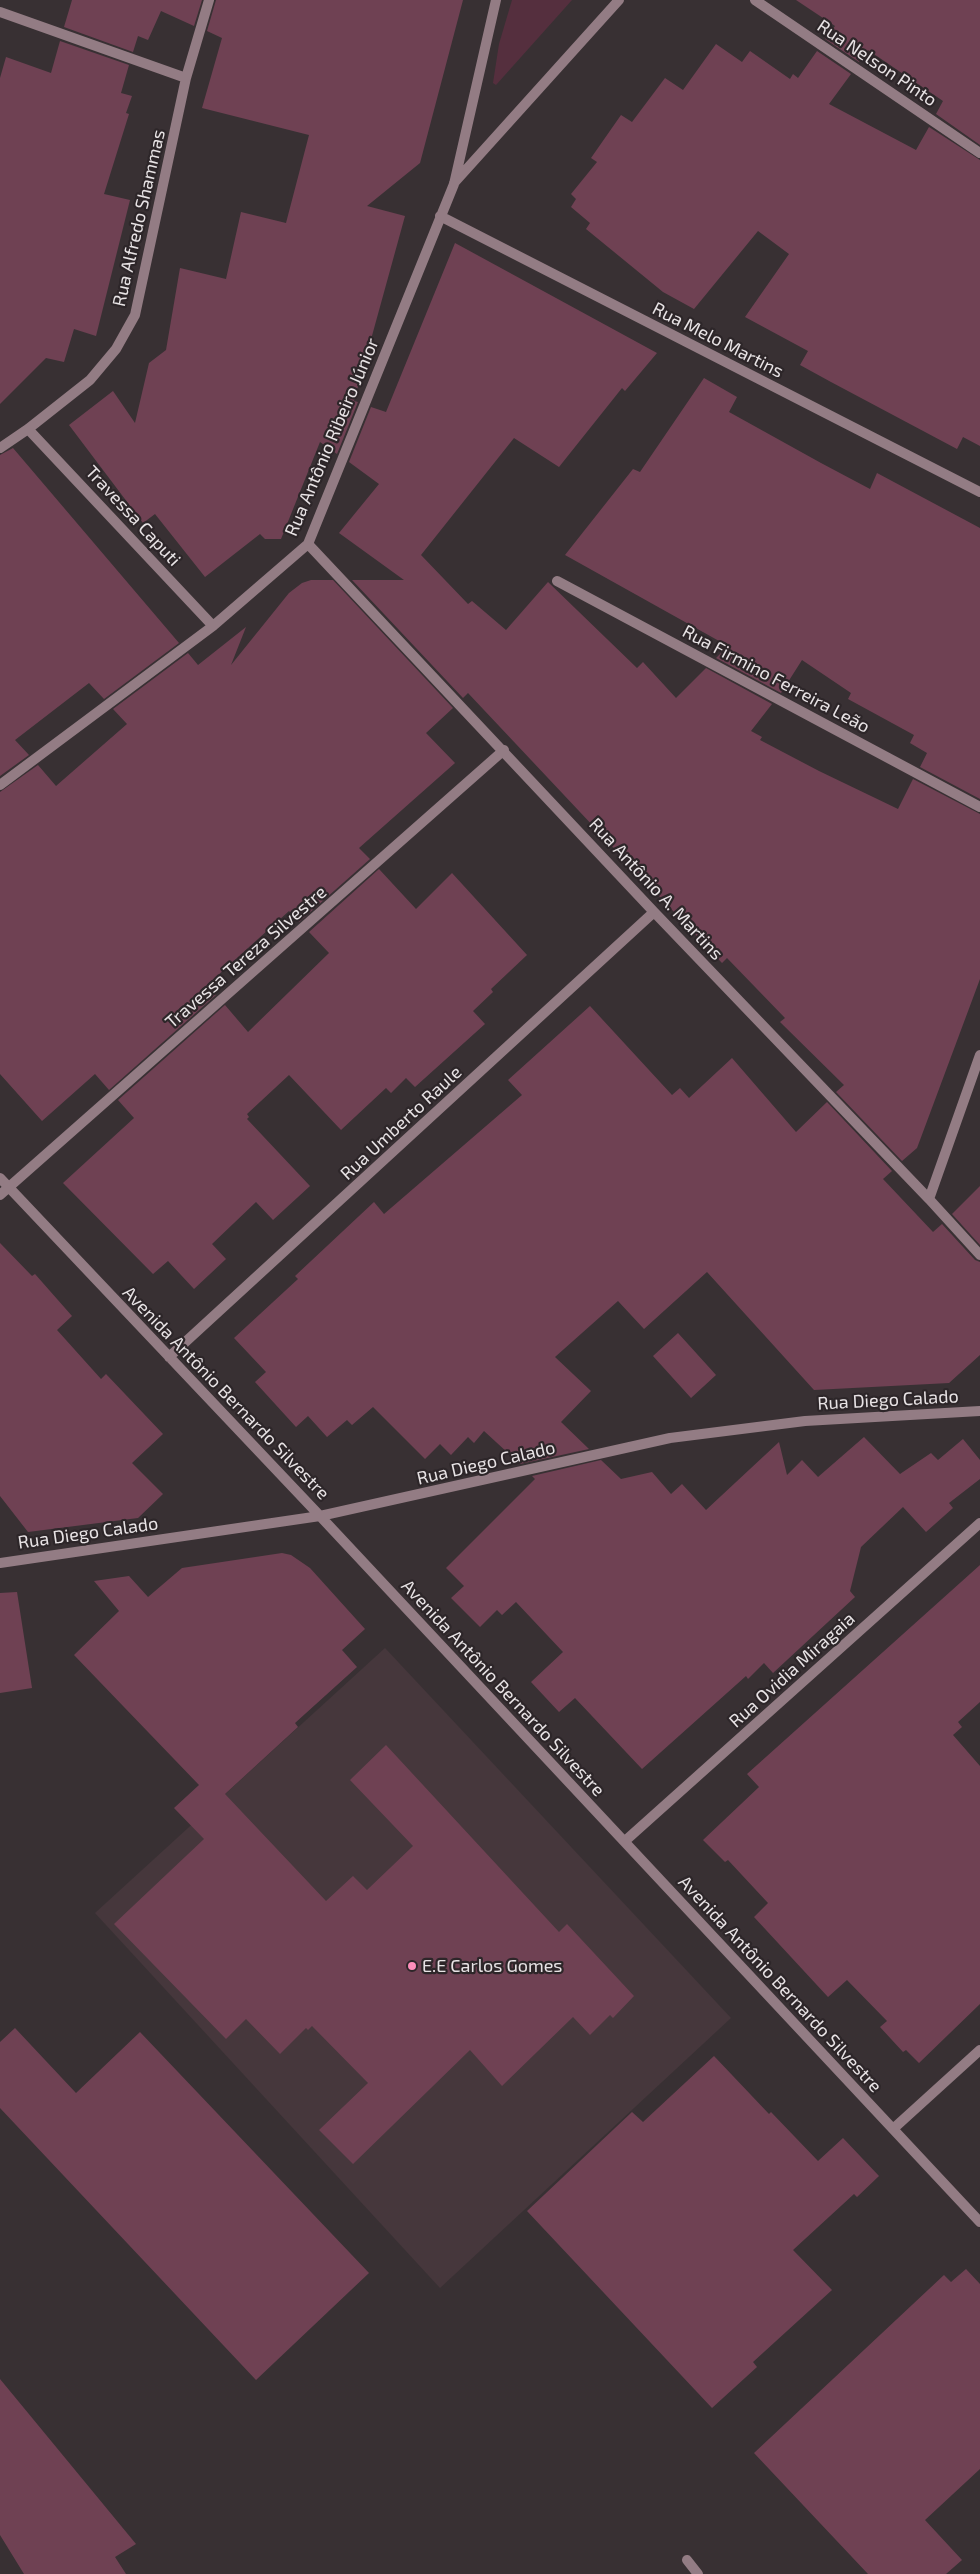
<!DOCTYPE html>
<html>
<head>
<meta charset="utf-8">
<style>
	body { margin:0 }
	canvas { display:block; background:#383033 }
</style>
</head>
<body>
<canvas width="980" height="2574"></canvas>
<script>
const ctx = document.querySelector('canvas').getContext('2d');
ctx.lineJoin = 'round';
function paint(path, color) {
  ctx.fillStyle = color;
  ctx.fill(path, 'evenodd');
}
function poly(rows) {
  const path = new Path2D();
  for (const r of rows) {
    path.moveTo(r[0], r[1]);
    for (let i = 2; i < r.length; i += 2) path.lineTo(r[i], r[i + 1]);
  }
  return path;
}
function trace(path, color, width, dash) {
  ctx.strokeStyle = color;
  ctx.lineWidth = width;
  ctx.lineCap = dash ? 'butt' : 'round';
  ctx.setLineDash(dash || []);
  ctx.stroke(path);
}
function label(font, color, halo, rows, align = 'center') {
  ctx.font = font + ' "Exo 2",sans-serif';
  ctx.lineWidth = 4.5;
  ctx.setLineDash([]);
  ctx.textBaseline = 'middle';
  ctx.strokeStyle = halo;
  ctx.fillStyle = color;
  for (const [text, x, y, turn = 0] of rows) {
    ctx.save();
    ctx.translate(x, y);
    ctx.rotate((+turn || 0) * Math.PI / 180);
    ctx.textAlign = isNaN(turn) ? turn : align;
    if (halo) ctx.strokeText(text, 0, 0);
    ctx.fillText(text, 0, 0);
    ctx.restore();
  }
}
paint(poly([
	[385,1648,731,2018,440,2288,95,1913]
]), '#46373c');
paint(poly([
	[512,0,572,0,496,85,493,83,499,44]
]), '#552f3e');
paint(poly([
	[72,0,202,0,194,26,161,11,148,40,138,36,133,52,64,27],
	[216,0,463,0,420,163,367,206,405,216,354,401,358,402,337,454,320,442,281,539,265,539,260,534,205,577,155,514,143,523,69,425,113,391,135,423,149,363,166,350,180,268,226,279,241,212,286,223,309,135,202,108,222,38,207,31],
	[796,0,980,0,980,145,936,114,943,101,868,50,859,62,825,39,835,26],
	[60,41,129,65,121,93,132,96,126,113,129,114,104,194,130,200,96,336,74,329,64,362,46,358,0,404,0,78,6,57,51,73],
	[716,44,742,62,750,51,790,79,793,74,798,78,817,51,851,74,829,104,916,150,929,127,980,160,980,446,963,437,957,449,831,382,800,365,808,351,745,317,789,254,758,231,694,309,663,292,586,229,590,223,571,207,576,199,571,194,597,162,591,158,621,115,632,122,665,78,683,90],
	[455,243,657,353,625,391,622,388,559,467,514,438,421,555,468,604,472,601,506,630,548,582,637,668,643,662,676,698,706,668,772,704,751,731,762,737,760,740,819,771,898,809,913,779,980,814,980,979,920,1140,917,1148,902,1161,836,1092,844,1085,780,1022,785,1018,727,958,722,963,468,693,463,698,352,580,404,580,339,533,379,484,349,462,371,407,386,412],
	[704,378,737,397,729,412,821,463,870,489,877,473,980,528,980,799,920,767,927,753,910,743,914,735,848,699,851,693,802,660,781,693,716,658,728,646,565,555,633,469,640,472],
	[13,448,179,643,104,699,89,683,15,740,29,755,0,776,0,455],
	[311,580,333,580,453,708,426,733,455,763,359,848,370,859,299,922,289,911,207,985,216,995,109,1090,95,1074,42,1121,0,1074,0,792,38,765,56,786,127,724,113,709,188,653,198,665,246,627,231,665,289,593,302,583],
	[379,869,416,909,452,873,527,955,491,989,493,992,473,1011,485,1024,415,1087,406,1078,391,1093,386,1088,341,1130,289,1075,247,1114,249,1117,247,1119,310,1186,273,1220,256,1202,212,1244,226,1259,194,1289,168,1261,153,1274,63,1183,134,1118,118,1100,225,1005,248,1032,329,953,309,932],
	[590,1006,672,1095,680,1088,689,1098,732,1058,796,1132,827,1102,892,1171,883,1179,933,1232,942,1224,975,1260,980,1262,980,1355,949,1383,814,1390,707,1272,644,1329,618,1301,555,1357,591,1391,561,1422,589,1449,520,1464,484,1431,474,1443,468,1437,451,1455,440,1444,425,1459,373,1407,352,1425,347,1420,327,1437,308,1416,296,1427,255,1382,266,1372,234,1338,298,1279,295,1276,374,1202,384,1214,522,1095,508,1080],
	[980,1186,980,1245,952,1214],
	[0,1243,32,1276,35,1274,72,1316,57,1330,101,1379,106,1374,163,1434,132,1463,163,1494,138,1518,28,1532,0,1496],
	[678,1333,716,1375,691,1398,653,1356],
	[864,1437,900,1474,931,1453,938,1460,963,1439,980,1460,980,1479,949,1503,953,1508,926,1532,903,1507,861,1547,850,1591,855,1597,773,1673,764,1663,748,1679,746,1676,642,1769,575,1698,559,1712,531,1682,563,1652,516,1602,502,1615,497,1610,480,1627,451,1598,464,1586,446,1568,535,1479,532,1476,601,1460,621,1479,652,1472,671,1494,682,1484,706,1510,779,1442,787,1475,802,1460,818,1477],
	[282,1553,291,1555,310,1568,365,1629,342,1650,357,1667,295,1723,298,1727,225,1794,326,1901,353,1876,367,1890,413,1846,350,1780,386,1745,559,1932,567,1924,634,1996,613,2018,610,2015,590,2035,573,2017,502,2086,470,2050,353,2164,319,2130,368,2083,312,2026,308,2030,306,2028,280,2054,246,2019,226,2039,114,1924,204,1839,174,1808,199,1785,74,1655,119,1611,94,1581,129,1576,148,1597,182,1568],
	[980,1565,980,1702,958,1722,962,1727,953,1735,980,1766,980,2004,919,2063,906,2050,903,2052,880,2027,887,2021,847,1980,828,1997,754,1917,768,1903,728,1860,725,1862,703,1840,759,1787,747,1774],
	[17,1592,32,1688,0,1693,0,1593],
	[15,2028,76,2093,140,2032,369,2273,256,2380,0,2108,0,2042],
	[714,2056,769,2114,771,2112,818,2161,843,2138,879,2176,857,2197,854,2194,793,2250,832,2290,753,2362,757,2367,712,2408,527,2211,632,2112,643,2122],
	[966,2269,980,2284,980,2469,925,2520,962,2560,946,2574,868,2574,754,2453,944,2275,951,2282],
	[0,2379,136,2544,115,2557,126,2574,24,2574,0,2535]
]), '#6f4153');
trace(poly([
	[687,2560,698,2574]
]), '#937c84', 10);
trace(poly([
	[755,0,980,153],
	[0,12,186,78],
	[454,183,619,0],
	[440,216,980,492],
	[28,429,213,626],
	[0,448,28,429,90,380,116,349,135,315,186,78,209,0],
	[308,544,654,912,929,1199,980,1255],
	[557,581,980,807],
	[0,785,213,626,308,544,454,184,496,0],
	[0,1178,320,1516,980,2222],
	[0,1195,504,750],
	[929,1199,980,1055],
	[169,1357,654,912],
	[0,1563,320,1516,670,1438,805,1421,980,1411],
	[625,1841,980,1523],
	[893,2129,980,2050]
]), '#937c84', 10);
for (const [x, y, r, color] of [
	[412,1966,5,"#fe8ebb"]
]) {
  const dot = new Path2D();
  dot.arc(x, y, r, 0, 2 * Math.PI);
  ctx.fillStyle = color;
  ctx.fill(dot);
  trace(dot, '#2d2629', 2);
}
label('18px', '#e8e3e5', '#2d2629', [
	["Rua Nelson Pinto",877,63,34],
	["Rua Alfredo Shammas",139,218,-77],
	["Rua Melo Martins",718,340,27],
	["Rua Antônio Ribeiro Júnior",332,437,-67],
	["Travessa Caputi",133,516,47],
	["Rua Firmino Ferreira Leão",776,679,28],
	["Rua Antônio A. Martins",656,889,47],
	["Travessa Tereza Silvestre",246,957,-41],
	["Rua Umberto Raule",401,1123,-43],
	["Avenida Antônio Bernardo Silvestre",226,1393,46],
	["Rua Diego Calado",888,1400,-3],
	["Rua Diego Calado",486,1463,-13],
	["Rua Diego Calado",88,1533,-8],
	["Rua Ovidia Miragaia",792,1670,-42],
	["Avenida Antônio Bernardo Silvestre",503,1688,47],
	["Avenida Antônio Bernardo Silvestre",780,1984,47]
]);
label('18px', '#e8e3e5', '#2d2629', [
	["E.E Carlos Gomes",422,1966]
], 'left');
</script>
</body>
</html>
